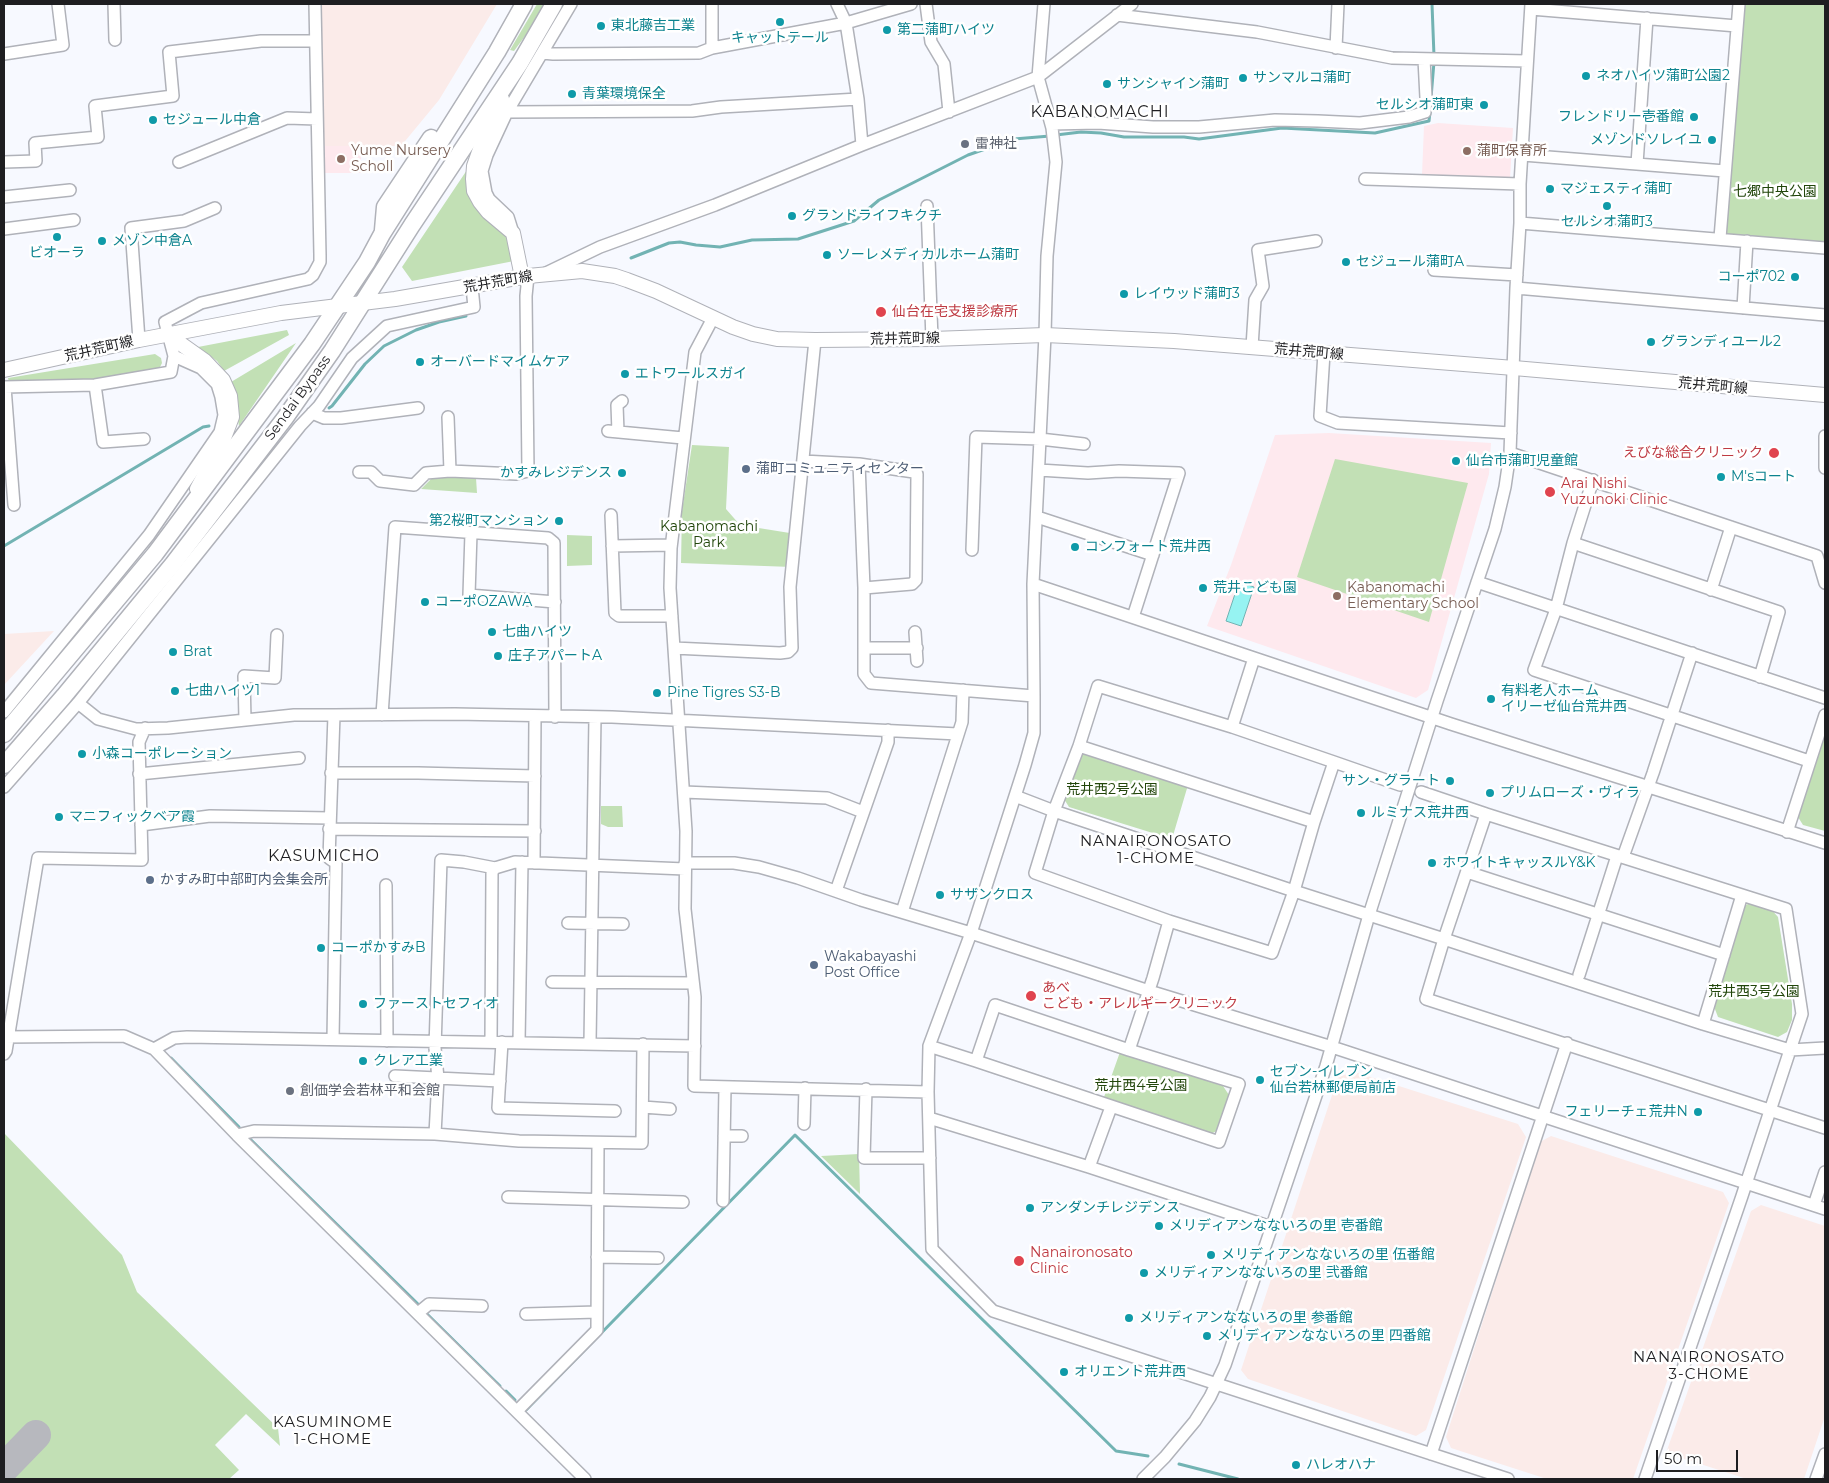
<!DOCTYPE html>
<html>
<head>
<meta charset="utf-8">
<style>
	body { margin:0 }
	#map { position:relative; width:1829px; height:1483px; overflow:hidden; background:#f7f9ff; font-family:Montserrat,sans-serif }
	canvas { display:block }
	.frame { position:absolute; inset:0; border:5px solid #1e1e21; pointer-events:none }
	.scale { position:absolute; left:1656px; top:1450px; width:82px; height:22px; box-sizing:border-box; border:2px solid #1e1e21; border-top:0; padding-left:6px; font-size:15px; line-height:18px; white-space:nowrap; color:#1e1e21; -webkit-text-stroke:4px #fff; paint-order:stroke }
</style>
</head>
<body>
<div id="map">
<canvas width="1829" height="1483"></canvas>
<div class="frame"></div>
<div class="scale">50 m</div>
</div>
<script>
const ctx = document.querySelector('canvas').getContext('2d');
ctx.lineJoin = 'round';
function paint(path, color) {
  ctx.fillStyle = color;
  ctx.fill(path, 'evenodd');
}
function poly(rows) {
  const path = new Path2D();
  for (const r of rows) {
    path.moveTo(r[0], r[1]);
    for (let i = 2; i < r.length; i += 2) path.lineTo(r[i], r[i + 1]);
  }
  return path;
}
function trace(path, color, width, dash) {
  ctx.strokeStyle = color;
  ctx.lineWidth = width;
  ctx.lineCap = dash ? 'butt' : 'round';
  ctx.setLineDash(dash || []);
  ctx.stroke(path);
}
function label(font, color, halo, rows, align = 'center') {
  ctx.font = font + ' Montserrat,"Noto Sans JP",sans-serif';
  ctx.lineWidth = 5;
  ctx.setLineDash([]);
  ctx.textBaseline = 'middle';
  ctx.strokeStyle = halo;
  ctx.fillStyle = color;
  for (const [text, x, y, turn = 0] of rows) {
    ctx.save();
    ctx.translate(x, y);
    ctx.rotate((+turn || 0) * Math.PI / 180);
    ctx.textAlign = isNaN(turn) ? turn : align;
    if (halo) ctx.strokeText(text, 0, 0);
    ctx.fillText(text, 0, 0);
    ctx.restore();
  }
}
paint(poly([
	[319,4,497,4,439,100,401,146,321,146],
	[54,631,4,685,4,634],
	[1355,1072,1518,1124,1526,1137,1426,1430,1416,1436,1248,1379,1241,1370,1338,1077],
	[1551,1136,1723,1192,1729,1203,1633,1479,1547,1479,1451,1448,1446,1437,1540,1142],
	[1761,1205,1825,1226,1825,1416,1804,1479,1747,1479,1666,1453,1751,1211]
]), '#fbebe9');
paint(poly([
	[1438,123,1513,128,1510,179,1422,175,1424,126],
	[321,146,361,146,361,173,321,173],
	[1329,433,1491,443,1489,474,1428,690,1416,698,1207,626,1231,565,1275,435]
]), '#fee9ee');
paint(poly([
	[537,4,546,4,528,32,514,51,510,50],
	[1743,4,1825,4,1825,248,1720,238],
	[467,170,510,236,514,261,412,281,402,267],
	[287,330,289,335,224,371,217,361,198,347],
	[296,343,239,426,231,382],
	[155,354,161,358,162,363,159,369,94,379,9,382,8,378],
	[692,445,729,447,726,509,740,525,796,534,792,567,681,563,682,511],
	[1335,459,1468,483,1429,622,1297,577],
	[456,476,476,478,477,493,421,489,433,477],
	[567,535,592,536,592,565,567,566],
	[1825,735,1825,831,1803,825,1798,817],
	[1084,751,1188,785,1172,839,1069,807,1064,799,1079,755],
	[601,806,622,806,623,827,608,827,601,824],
	[1752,902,1770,908,1778,917,1792,1004,1792,1020,1787,1032,1778,1037,1718,1017,1713,1004,1744,906],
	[1120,1052,1223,1086,1229,1095,1217,1131,1210,1134,1103,1100],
	[4,1133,122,1255,137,1292,278,1428,280,1446,246,1414,215,1445,239,1470,229,1479,4,1479,4,1472,41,1437,35,1431,4,1460],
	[859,1154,860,1194,821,1156]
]), '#c2e0b5');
const water = poly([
	[1239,582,1254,587,1241,626,1226,621,1239,582]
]);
paint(water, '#96f3f2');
trace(water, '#72b3b3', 1);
trace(poly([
	[1432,4,1434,56],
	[1431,98,1434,62],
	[1056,135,1081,132,1101,133,1124,137,1184,137,1199,139,1282,128,1375,133,1429,121,1430,112],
	[631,258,669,243,680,242,696,245,720,247,752,240,798,239,854,221,879,200,968,155,1014,139,1050,136],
	[329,408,332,406,365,364,384,346,416,330,439,322,466,316],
	[4,546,203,427,209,426],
	[171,1058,239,1127],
	[247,1136,421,1307],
	[425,1312,500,1386],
	[506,1391,515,1400],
	[526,1410,795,1135,1116,1451,1148,1456],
	[1179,1464,1238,1479]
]), '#72b3b3', 3);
trace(poly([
	[4,1468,36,1435]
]), '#b7b8be', 30);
const minor = poly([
	[114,4,115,40],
	[712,4,712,48],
	[837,4,846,23,858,99,862,145],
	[926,4,931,42,944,64,949,112],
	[1531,9,1737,26],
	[1117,15,1257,32,1392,58,1527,61],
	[1336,48,1338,4],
	[542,53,553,54,699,53,712,48,846,23,911,4],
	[4,54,63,45,58,4],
	[507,112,692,111,721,107,858,99],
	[1051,124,1098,123,1153,127,1199,127,1275,120,1318,121,1360,123,1409,117,1425,112,1426,98,1424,59],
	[1523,155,1725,171],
	[4,162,36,161,35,143,98,137,95,106,173,96,169,52,261,41,314,41],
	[179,162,287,118,317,119],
	[1637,164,1647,18],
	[1365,179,1520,184],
	[4,197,70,190],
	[927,206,932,339],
	[1520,223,1825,248],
	[4,229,74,220],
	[513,233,508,217,489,199,486,193,482,171,487,155,507,112,571,4],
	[1720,238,1739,4],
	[1434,270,1517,275],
	[546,273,600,247,715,205,862,145,1038,77,1132,4],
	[1516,288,1825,315],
	[1743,308,1747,241],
	[713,318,695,352,671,548,670,588,686,831,685,909,695,997,694,1086,928,1092],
	[139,340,131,228,184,221,215,208],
	[1252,347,1255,300,1263,286,1258,250,1316,241],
	[1324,353,1320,416,1338,423,1511,433],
	[95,385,103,442,144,439],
	[4,387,95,385,171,372,174,356,165,322,201,303,308,279,313,275,320,262,320,255,315,4],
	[5,387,14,505],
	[312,413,324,418,341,418,418,408],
	[448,417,450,471],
	[608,431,683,438],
	[618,432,617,405,622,401],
	[1825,436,1825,468],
	[1510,453,1817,556,1825,583],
	[803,461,859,464,914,472,917,474,916,580,912,584,864,588],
	[859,464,864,588,864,674,871,683,1034,696,1033,584,1045,335,1047,256,1056,162,1052,128,1038,77,1044,4],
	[1039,470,1088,473,1119,471,1179,473,1133,617],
	[359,472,371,472,380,481,414,485,426,473,450,471,516,474,528,471,526,296,528,276],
	[1593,480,1573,543,1556,609,1534,670,1809,761],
	[611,515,615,613,619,616,672,616],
	[1037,517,1153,555],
	[471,533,469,595,555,602],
	[1573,543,1779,612,1760,677],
	[612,546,671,545],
	[972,550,976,437,1040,439,1084,444],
	[1477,582,1825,698],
	[1033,584,1451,724,1825,843],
	[1711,590,1731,527],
	[915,632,917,661],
	[674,648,780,653,788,652,792,648,790,587,815,340],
	[864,648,917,648],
	[1034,696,1034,733,1025,765,971,933,929,1046,928,1092,932,1249,993,1311,1508,1479],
	[78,703,98,719,136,729,168,728,294,715,334,715,329,858,336,863,333,1039],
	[4,712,149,535,220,432,224,415,221,397,217,384,201,368,174,356],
	[334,715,455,714,612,717,958,734],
	[382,715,395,527,548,538,554,543,555,717],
	[245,720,244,676,275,678,277,635],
	[1232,727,1254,658],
	[1079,746,1098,686,1232,727,1334,762,1314,822],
	[1334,762,1400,785],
	[331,773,418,773,535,776],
	[139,774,299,758],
	[4,787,78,703,300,426,319,406,352,358,387,326,474,307,472,287],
	[684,792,827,798,863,812],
	[1421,792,1486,814],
	[1015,796,1054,811,1079,746,1314,822,1294,891,1444,939,1426,999,1825,1128],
	[1486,814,1786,909,1802,1014,1790,1050,1703,1024,1444,939,1486,814],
	[141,825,210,816,330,818],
	[329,829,535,831],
	[1787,832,1825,715],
	[1623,857,1653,773,1692,653],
	[534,863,535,716],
	[685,863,734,863,759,867,798,878,861,900,971,933,1149,991,1332,1047,1825,1209],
	[1467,872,1724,955],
	[386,885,387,1041],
	[836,891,888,742,888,730],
	[902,912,962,722,963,690],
	[568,923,623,924],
	[1579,975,1617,856],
	[552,982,693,983],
	[1703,1024,1742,895],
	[4,1037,124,1036,154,1049,237,1135,585,1479],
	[491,1041,492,872,495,868,515,862,685,869],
	[502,1042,498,1108,615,1111],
	[519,1042,522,862],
	[590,1043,595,717],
	[929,1046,976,1061],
	[154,1049,174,1038,187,1037,695,1046],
	[1129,1050,995,1005,976,1061,1219,1142,1239,1084,1129,1050,1153,978,1169,921,1272,953,1294,891,1054,811,1035,873,1169,921],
	[4,1054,6,1051,38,858,142,860,139,742,145,728],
	[395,1076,500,1081],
	[866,1089,864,1158,930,1158],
	[643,1107,670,1109],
	[929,1118,1089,1167,1271,1227],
	[804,1124,805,1088],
	[435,1134,438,1078,435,1048,441,860,464,862,495,868],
	[237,1135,254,1131,435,1134,519,1141,642,1143,643,1044],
	[724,1136,742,1136],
	[1089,1167,1111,1107],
	[508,1197,683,1202],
	[723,1201,725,1087],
	[1814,1205,1825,1172],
	[597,1257,658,1258],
	[418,1313,429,1304,482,1306],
	[526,1314,597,1312],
	[517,1411,597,1330,598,1144],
	[1431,1454,1567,1043],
	[1143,1479,1165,1457,1195,1421,1210,1397,1225,1365,1326,1066,1369,915,1437,701,1495,529,1505,487,1510,453,1516,288,1520,223,1520,184,1531,4],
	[1645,1479,1742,1196,1790,1050,1825,1048],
	[1816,1479,1825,1454]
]);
const major = poly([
	[502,99,480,149,474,166,473,179,474,191,480,202,488,212,513,233,522,277],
	[167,334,205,361,223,380,230,396,232,417,224,438,197,489],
	[4,370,139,340,281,313,395,299,528,276,582,271,615,276,627,280,656,291,733,327,753,334,777,339,815,340,932,339,1045,335,1174,341,1514,368,1825,395]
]);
const highway = poly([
	[383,230,385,207,431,138],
	[4,734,155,554,312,344,367,262,382,234,497,52,524,4],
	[4,765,64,696,173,564,285,418,332,351,412,225,520,63,554,4]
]);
trace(minor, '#b0b2b9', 14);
trace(major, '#b0b2b9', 16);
trace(highway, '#b0b2b9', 19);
trace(minor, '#fff', 11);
trace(major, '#fff', 14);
trace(highway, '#fff', 16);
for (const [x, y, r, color] of [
	[780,22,5,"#0f9aa8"],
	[601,26,5,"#0f9aa8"],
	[887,30,5,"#0f9aa8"],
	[1586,76,5,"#0f9aa8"],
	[1243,78,5,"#0f9aa8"],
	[1107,84,5,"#0f9aa8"],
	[572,94,5,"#0f9aa8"],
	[1484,105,5,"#0f9aa8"],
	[1694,117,5,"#0f9aa8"],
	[153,120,5,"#0f9aa8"],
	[1712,140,5,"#0f9aa8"],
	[965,144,5,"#6b7280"],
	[1467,151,5,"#8d6e63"],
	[341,159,5,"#8d6e63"],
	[1550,189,5,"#0f9aa8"],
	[1607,206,5,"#0f9aa8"],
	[792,216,5,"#0f9aa8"],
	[57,237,5,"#0f9aa8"],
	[102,241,5,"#0f9aa8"],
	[827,255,5,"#0f9aa8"],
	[1346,262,5,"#0f9aa8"],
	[1795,277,5,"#0f9aa8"],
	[1124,294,5,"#0f9aa8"],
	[881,312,6,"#e0444e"],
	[1651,342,5,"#0f9aa8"],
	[420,362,5,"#0f9aa8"],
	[625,374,5,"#0f9aa8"],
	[1774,453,6,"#e0444e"],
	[1456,461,5,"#0f9aa8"],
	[746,469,5,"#5c6f8a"],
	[622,473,5,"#0f9aa8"],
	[1721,477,5,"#0f9aa8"],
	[1550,492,6,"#e0444e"],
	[559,521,5,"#0f9aa8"],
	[1075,547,5,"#0f9aa8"],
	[1203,588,5,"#0f9aa8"],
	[1337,596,5,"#8d6e63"],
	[425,602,5,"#0f9aa8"],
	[492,632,5,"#0f9aa8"],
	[173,652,5,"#0f9aa8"],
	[498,656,5,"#0f9aa8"],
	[175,691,5,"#0f9aa8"],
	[657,693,5,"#0f9aa8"],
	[1491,699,5,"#0f9aa8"],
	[82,754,5,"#0f9aa8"],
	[1450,781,5,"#0f9aa8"],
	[1490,793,5,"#0f9aa8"],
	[1361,813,5,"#0f9aa8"],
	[59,817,5,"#0f9aa8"],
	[1432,863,5,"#0f9aa8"],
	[150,880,5,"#5c6f8a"],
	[940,895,5,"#0f9aa8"],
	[321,948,5,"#0f9aa8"],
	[814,965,5,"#5c6f8a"],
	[1031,996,6,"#e0444e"],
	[363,1004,5,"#0f9aa8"],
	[363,1061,5,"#0f9aa8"],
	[1260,1080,5,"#0f9aa8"],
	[290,1091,5,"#6b7280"],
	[1698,1112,5,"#0f9aa8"],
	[1030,1208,5,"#0f9aa8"],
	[1159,1226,5,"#0f9aa8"],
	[1211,1255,5,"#0f9aa8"],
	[1019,1261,6,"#e0444e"],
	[1144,1273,5,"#0f9aa8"],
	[1129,1318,5,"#0f9aa8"],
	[1207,1336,5,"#0f9aa8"],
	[1064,1372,5,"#0f9aa8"],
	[1296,1465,5,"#0f9aa8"]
]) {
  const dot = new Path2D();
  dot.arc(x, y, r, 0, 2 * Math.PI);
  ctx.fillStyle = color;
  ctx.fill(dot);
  trace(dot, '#fff', 2);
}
label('14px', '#0d838f', '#fff', [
	["東北藤吉工業",611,26],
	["第二蒲町ハイツ",897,30],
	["キャットテール",780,38,"center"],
	["ネオハイツ蒲町公園2",1596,76],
	["サンマルコ蒲町",1253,78],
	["サンシャイン蒲町",1117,84],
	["青葉環境保全",582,94],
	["セルシオ蒲町東",1474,105,"right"],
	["フレンドリー壱番館",1684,117,"right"],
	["セジュール中倉",163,120],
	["メゾンドソレイユ",1702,140,"right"],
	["マジェスティ蒲町",1560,189],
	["グランドライフキクチ",802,216],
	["セルシオ蒲町3",1607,222,"center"],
	["メゾン中倉A",112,241],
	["ビオーラ",57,253,"center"],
	["ソーレメディカルホーム蒲町",837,255],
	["セジュール蒲町A",1356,262],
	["コーポ702",1785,277,"right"],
	["レイウッド蒲町3",1134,294],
	["グランディユール2",1661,342],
	["オーバードマイムケア",430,362],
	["エトワールスガイ",635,374],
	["仙台市蒲町児童館",1466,461],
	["かすみレジデンス",612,473,"right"],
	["M'sコート",1731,477],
	["第2桜町マンション",549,521,"right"],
	["コンフォート荒井西",1085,547],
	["荒井こども園",1213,588],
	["コーポOZAWA",435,602],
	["七曲ハイツ",502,632],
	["Brat",183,652],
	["庄子アパートA",508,656],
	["七曲ハイツ1",185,691],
	["有料老人ホーム",1501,691],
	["イリーゼ仙台荒井西",1501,707],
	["Pine Tigres S3-B",667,693],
	["小森コーポレーション",92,754],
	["サン・グラート",1440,781,"right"],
	["プリムローズ・ヴィラ",1500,793],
	["ルミナス荒井西",1371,813],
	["マニフィックベア霞",69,817],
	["ホワイトキャッスルY&K",1442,863],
	["サザンクロス",950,895],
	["コーポかすみB",331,948],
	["ファーストセフィオ",373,1004],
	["クレア工業",373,1061],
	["セブン-イレブン",1270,1072],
	["仙台若林郵便局前店",1270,1088],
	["フェリーチェ荒井N",1688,1112,"right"],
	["アンダンチレジデンス",1040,1208],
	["メリディアンなないろの里 壱番館",1169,1226],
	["メリディアンなないろの里 伍番館",1221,1255],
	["メリディアンなないろの里 弐番館",1154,1273],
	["メリディアンなないろの里 参番館",1139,1318],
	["メリディアンなないろの里 四番館",1217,1336],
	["オリエント荒井西",1074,1372],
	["ハレオハナ",1306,1465]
], 'left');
label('14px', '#5b616d', '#fff', [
	["雷神社",975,144],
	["創価学会若林平和会館",300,1091]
], 'left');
label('14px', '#785e54', '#fff', [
	["Yume Nursery",351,151],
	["Scholl",351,167],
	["蒲町保育所",1477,151],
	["Kabanomachi",1347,588],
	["Elementary School",1347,604]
], 'left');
label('14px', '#22460b', '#fff', [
	["七郷中央公園",1775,192],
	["Kabanomachi",709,527],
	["Park",709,543],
	["荒井西2号公園",1112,790],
	["荒井西3号公園",1754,992],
	["荒井西4号公園",1141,1086]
]);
label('14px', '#1e1e21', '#fff', [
	["荒井荒町線",498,282,-10],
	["荒井荒町線",905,339,-1],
	["荒井荒町線",99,349,-13],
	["荒井荒町線",1309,352,5],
	["荒井荒町線",1713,386,5],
	["Sendai Bypass",298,398,-54]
]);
label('14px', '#be3a42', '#fff', [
	["仙台在宅支援診療所",892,312],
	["えびな総合クリニック",1763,453,"right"],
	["Arai Nishi",1561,484],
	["Yuzunoki Clinic",1561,500],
	["あべ",1042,988],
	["こども・アレルギークリニック",1042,1004],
	["Nanaironosato",1030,1253],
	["Clinic",1030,1269]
], 'left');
label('14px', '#4e5e75', '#fff', [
	["蒲町コミュニティセンター",756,469],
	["かすみ町中部町内会集会所",160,880],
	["Wakabayashi",824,957],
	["Post Office",824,973]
], 'left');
ctx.letterSpacing = '1px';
label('15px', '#1e1e21', '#fff', [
	["NANAIRONOSATO",1156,842],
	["1-CHOME",1156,859],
	["NANAIRONOSATO",1709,1358],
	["3-CHOME",1709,1375],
	["KASUMINOME",333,1423],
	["1-CHOME",333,1440]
]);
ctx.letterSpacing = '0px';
ctx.letterSpacing = '1px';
label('16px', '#1e1e21', '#fff', [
	["KABANOMACHI",1100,112],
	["KASUMICHO",324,856]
]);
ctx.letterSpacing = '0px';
</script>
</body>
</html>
